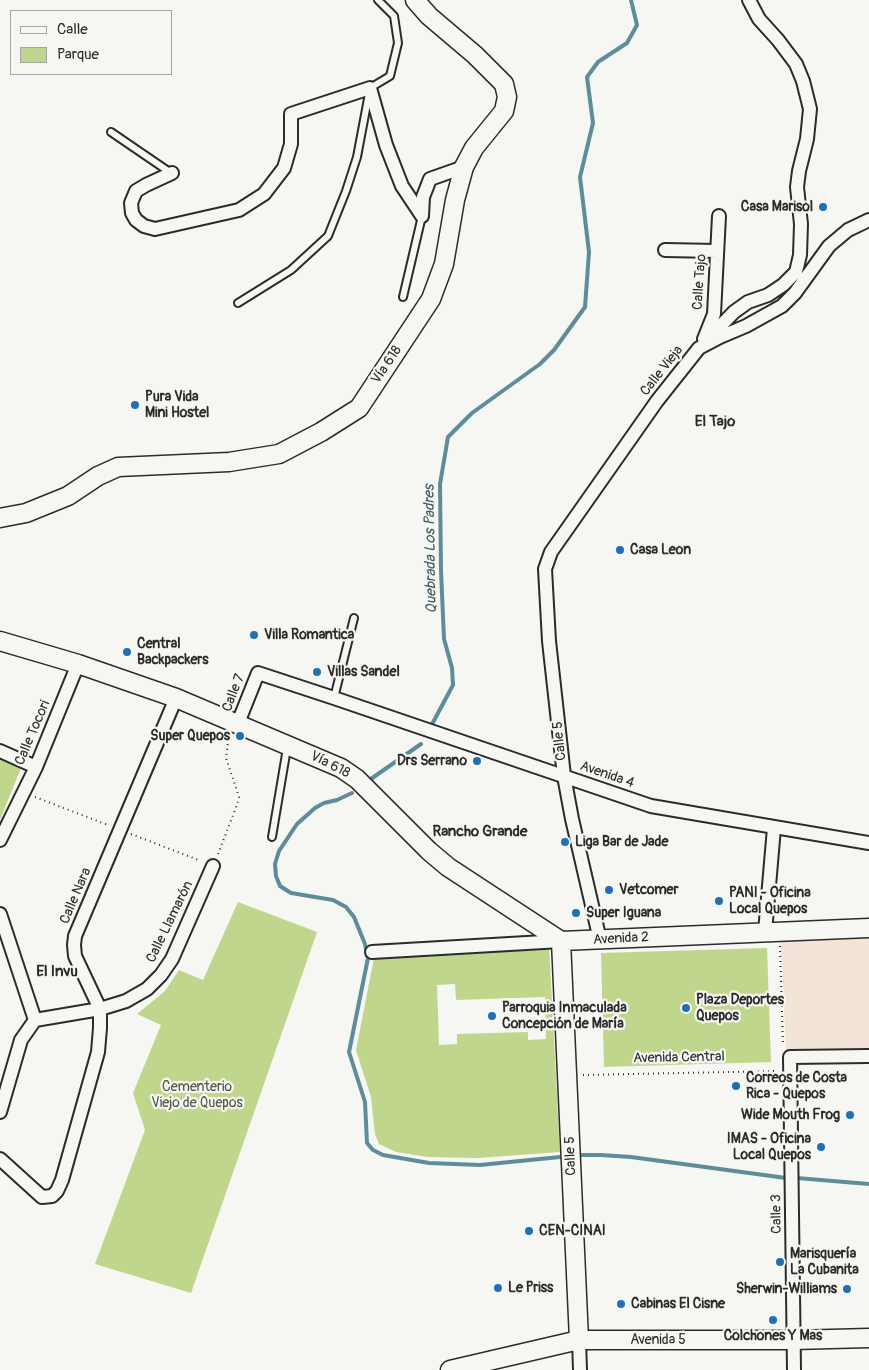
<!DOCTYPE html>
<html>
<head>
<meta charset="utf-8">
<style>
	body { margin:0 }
	#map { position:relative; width:869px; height:1370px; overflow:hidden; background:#f6f6f2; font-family:Pangolin,sans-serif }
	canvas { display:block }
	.legend { position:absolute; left:10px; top:10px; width:162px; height:65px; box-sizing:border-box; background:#f6f6f2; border:1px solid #a5a5a2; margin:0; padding:6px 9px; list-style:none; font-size:15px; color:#2b2b2b }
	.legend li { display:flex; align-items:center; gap:10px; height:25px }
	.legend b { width:25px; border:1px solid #a5a5a2 }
</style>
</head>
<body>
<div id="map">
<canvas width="869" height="1370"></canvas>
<ul class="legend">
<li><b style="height:6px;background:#f6f6f2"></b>Calle</li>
<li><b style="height:14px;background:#c0d68c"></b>Parque</li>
</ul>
</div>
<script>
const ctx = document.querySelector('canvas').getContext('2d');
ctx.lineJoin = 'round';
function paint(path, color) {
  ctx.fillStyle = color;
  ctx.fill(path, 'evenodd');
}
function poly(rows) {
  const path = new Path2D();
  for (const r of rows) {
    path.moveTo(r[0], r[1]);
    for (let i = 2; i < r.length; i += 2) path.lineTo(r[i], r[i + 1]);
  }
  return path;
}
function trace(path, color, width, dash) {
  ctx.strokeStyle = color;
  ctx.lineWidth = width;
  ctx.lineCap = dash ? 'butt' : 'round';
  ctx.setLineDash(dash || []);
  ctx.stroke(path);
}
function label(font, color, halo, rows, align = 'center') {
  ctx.font = font + ' Pangolin,sans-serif';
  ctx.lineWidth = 4.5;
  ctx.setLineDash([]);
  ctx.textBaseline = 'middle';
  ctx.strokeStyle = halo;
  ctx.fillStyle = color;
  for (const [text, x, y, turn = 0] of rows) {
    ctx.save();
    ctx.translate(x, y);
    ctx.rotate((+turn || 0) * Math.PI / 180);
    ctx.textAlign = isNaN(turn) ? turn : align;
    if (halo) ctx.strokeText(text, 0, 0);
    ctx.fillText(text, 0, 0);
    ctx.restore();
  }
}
paint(poly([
	[869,937,869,1050,786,1052,781,941]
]), '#f2e5d8');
paint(poly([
	[0,760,21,768,0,820],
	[238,902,317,932,191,1293,95,1264,145,1130,133,1093,161,1025,137,1014,165,991,179,970,203,980],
	[549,946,560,1152,478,1158,428,1157,396,1152,379,1144,375,1134,371,1097,356,1050,374,958],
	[455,984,456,1000,545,997,546,1039,528,1040,528,1032,457,1034,457,1044,439,1045,437,985],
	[767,948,771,1062,604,1067,601,953]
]), '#c0d68c');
trace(poly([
	[430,728,453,685,452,668,444,639,441,571,440,484,448,437,472,413,540,364,554,350,585,307,589,252,580,177,593,123,587,77,598,62,627,43,637,25,631,0],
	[368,781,421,744],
	[352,793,337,800,324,803,315,808,297,824,279,851,275,864,276,876,280,886,291,893,333,900,346,907,354,917,365,944,368,958,349,1052,365,1102,367,1143,373,1150,383,1155,429,1163,480,1165,560,1157],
	[581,1155,601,1155,631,1157,786,1178],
	[797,1178,869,1184]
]), '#5e8c98', 4);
const lane = poly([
	[111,132,171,173],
	[403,297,422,216],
	[238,303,291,270,328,236,346,191,357,157,370,88,390,76,398,43,394,16,378,0],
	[334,698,354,618],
	[272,837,287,748]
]);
const street = poly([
	[172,173,146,185,136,191,131,203,132,213,136,220,144,226,155,229,239,210,264,194,284,168,291,144,291,114,370,88,386,145,402,186,422,216,423,197,430,179,464,167],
	[665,250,717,251],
	[704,339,714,314,719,216],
	[707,340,734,312,748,302,768,295,783,285,796,272,800,255,801,224,797,187,799,171,807,139,810,109,803,81,796,64,778,40,759,19,749,0],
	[238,723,258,673,334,698,651,806,869,843],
	[0,751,36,767],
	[0,840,36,767,78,664],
	[0,914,35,1020,21,1040,0,1112],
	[765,932,774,828],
	[600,940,572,819,564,776,549,641,545,569,551,552,657,401,699,348,720,337,746,326,782,306,795,293,829,246,848,230,869,220],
	[372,952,561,941],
	[35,1020,100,1009,126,1001,147,989,161,975,172,959,213,866],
	[0,1159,42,1197,52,1196,57,1191,62,1180,98,1052,100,1028,100,1009,75,956,74,945,75,936,176,698],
	[579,1340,580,1370],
	[794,1370,790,1057,869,1056]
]);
const secondary = poly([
	[0,518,26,513,68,496,98,476,118,467,229,462,279,454,321,432,359,408,431,299,444,264,455,200,464,167,474,148,504,111,507,97,504,84,475,55,429,16,415,0],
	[0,641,78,664,176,698,341,768,357,779,429,851,448,867,561,941],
	[561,941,579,1340],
	[561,941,869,928],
	[450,1370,579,1340,793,1340,869,1338]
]);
trace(lane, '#2b2b2b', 10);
trace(street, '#2b2b2b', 16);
trace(secondary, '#2b2b2b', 21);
trace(poly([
	[35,797,108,825],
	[131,834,201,861],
	[218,854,237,805,239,797,226,758,229,735],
	[780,946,783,1046],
	[583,1075,778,1071]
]), '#2b2b2b', 2, [1, 4]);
trace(lane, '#f6f6f2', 6);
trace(street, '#f6f6f2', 12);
trace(secondary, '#f6f6f2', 18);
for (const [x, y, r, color] of [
	[823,207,5,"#1f6fb2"],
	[135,405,5,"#1f6fb2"],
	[620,550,5,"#1f6fb2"],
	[254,635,5,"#1f6fb2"],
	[127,652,5,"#1f6fb2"],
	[317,672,5,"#1f6fb2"],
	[240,736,5,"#1f6fb2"],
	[477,761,5,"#1f6fb2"],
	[565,842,5,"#1f6fb2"],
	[609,890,5,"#1f6fb2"],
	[719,901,5,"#1f6fb2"],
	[576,913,5,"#1f6fb2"],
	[686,1008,5,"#1f6fb2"],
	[492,1016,5,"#1f6fb2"],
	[736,1086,5,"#1f6fb2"],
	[850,1115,5,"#1f6fb2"],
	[821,1147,5,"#1f6fb2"],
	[529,1231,5,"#1f6fb2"],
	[780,1262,5,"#1f6fb2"],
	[498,1288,5,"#1f6fb2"],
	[847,1289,5,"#1f6fb2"],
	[621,1304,5,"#1f6fb2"],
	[773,1320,5,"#1f6fb2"]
]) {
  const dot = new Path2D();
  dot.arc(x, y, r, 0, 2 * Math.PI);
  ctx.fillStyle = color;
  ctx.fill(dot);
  trace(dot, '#f6f6f2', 2);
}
label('bold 14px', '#2b2b2b', '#f6f6f2', [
	["Casa Marisol",813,207,"right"],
	["Pura Vida",145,397],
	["Mini Hostel",145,413],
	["Casa Leon",630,550],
	["Villa Romantica",264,635],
	["Central",137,644],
	["Backpackers",137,660],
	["Villas Sandel",327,672],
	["Super Quepos",230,736,"right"],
	["Drs Serrano",467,761,"right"],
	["Liga Bar de Jade",575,842],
	["Vetcomer",619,890],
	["PANI - Oficina",729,893],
	["Local Quepos",729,909],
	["Super Iguana",586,913],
	["Plaza Deportes",696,1000],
	["Quepos",696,1016],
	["Parroquia Inmaculada",502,1008],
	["Concepción de María",502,1024],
	["Correos de Costa",746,1078],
	["Rica - Quepos",746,1094],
	["Wide Mouth Frog",840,1115,"right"],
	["IMAS - Oficina",811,1139,"right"],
	["Local Quepos",811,1155,"right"],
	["CEN-CINAI",539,1231],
	["Marisquería",790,1254],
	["La Cubanita",790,1270],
	["Le Priss",508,1288],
	["Sherwin-Williams",837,1289,"right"],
	["Cabinas El Cisne",631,1304],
	["Colchones Y Mas",773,1336,"center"]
], 'left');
label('14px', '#2b2b2b', '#f6f6f2', [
	["Calle Tajo",700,282,-86],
	["Vía 618",387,365,-56],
	["Calle Vieja",662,371,-52],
	["Calle 7",234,693,-69],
	["Calle Tocori",33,733,-67],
	["Calle 5",560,741,-96],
	["Vía 618",330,765,27],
	["Avenida 4",607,775,19],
	["Calle Nara",76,896,-67],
	["Calle Llamarón",170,922,-64],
	["Avenida 2",621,939,-3],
	["Avenida Central",679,1058,-1],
	["Calle 5",571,1156,-92],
	["Calle 3",777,1214,-91],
	["Avenida 5",658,1340]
]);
label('14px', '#505643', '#f6f6f2', [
	["Cementerio",197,1087],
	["Viejo de Quepos",197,1103]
]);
label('bold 15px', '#2b2b2b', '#f6f6f2', [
	["El Tajo",715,422],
	["Rancho Grande",480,832],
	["El Invu",57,972]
]);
label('italic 15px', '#445b61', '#f6f6f2', [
	["Quebrada Los Padres",431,549,-91]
]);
</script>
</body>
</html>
